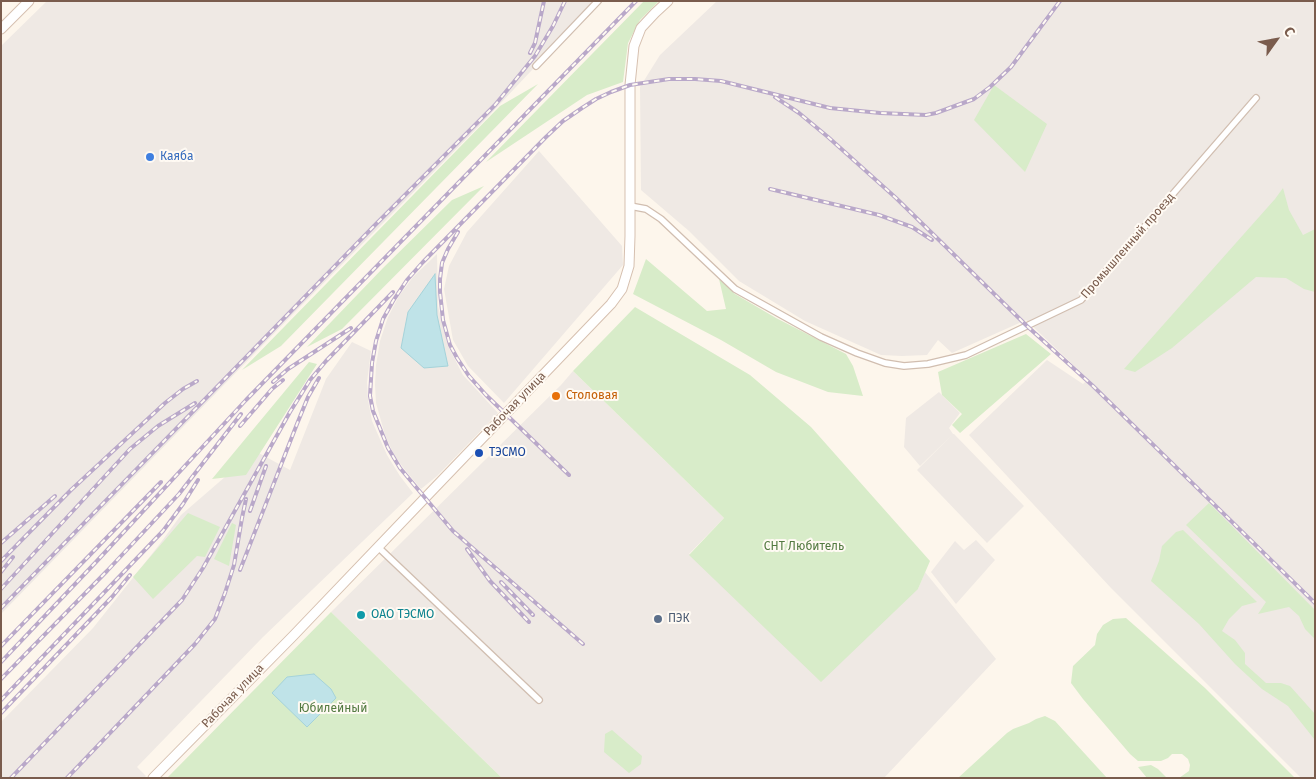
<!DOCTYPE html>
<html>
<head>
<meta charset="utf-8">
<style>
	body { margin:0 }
	#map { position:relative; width:1316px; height:779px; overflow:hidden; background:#fdf6ec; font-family:"Fira Sans",sans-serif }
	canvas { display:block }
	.frame { position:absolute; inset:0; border:2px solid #7a5c4d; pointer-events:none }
	.north { position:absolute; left:1251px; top:15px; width:50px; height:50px; -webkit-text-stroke:4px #fffaf3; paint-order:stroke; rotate:58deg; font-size:14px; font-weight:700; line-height:20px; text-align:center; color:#7a5c4d }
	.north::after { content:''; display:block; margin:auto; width:18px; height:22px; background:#7a5c4d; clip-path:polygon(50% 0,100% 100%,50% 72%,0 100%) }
</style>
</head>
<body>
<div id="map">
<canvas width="1316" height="779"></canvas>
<div class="frame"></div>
<div class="north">С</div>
</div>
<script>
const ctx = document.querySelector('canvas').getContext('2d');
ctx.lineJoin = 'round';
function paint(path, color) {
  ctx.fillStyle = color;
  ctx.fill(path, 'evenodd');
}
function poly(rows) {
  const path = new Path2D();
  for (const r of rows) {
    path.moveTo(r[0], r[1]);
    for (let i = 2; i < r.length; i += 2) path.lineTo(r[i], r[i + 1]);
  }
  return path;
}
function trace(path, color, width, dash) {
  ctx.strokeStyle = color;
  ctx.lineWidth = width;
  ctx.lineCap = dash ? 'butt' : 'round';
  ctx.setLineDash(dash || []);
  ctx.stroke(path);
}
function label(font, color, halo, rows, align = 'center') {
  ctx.font = font + ' "Fira Sans",sans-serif';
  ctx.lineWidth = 4;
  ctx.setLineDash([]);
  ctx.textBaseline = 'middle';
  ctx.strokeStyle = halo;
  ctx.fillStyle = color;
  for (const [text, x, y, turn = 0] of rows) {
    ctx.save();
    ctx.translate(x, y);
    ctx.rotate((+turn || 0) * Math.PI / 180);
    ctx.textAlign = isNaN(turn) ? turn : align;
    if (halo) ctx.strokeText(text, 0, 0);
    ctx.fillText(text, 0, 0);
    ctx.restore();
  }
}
paint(poly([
	[47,1,597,1,482,123,290,317,1,614,1,46],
	[717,1,1315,1,1315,778,1301,778,1111,588,969,435,1047,360,1083,384,1088,379,1026,320,952,353,938,340,927,355,902,356,881,355,805,321,739,281,689,231,641,190,640,87,660,55],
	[539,151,622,246,623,265,504,403,468,366,453,340,444,289,449,266,467,232],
	[437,254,438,306,448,346,463,375,498,413,437,476,421,489,405,470,394,455,385,435,376,403,375,385,376,365,380,341,388,317,399,296,413,277],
	[352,342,371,351,367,382,368,400,372,421,387,455,400,476,413,493,263,637,137,767,146,776,144,778,1,778,1,722,93,628,159,545,181,515,255,451,290,470,326,379],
	[573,371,724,518,689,554,918,589,925,572,996,659,884,778,502,778,331,612,561,385],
	[939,392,960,413,949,428,953,434,954,434,1024,506,987,543,917,470,952,435,920,466,904,447,906,418],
	[976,540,995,560,956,604,931,572,955,541,964,550]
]), '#efe9e4');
paint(poly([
	[644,1,659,1,640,20,628,43,623,82,587,95,486,162],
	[538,84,281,346,242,370,500,106],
	[994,85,1047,124,1025,172,974,120],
	[484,186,342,329,307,347,383,268,452,200],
	[1283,188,1289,210,1303,235,1315,229,1315,292,1304,289,1286,278,1256,277,1172,348,1135,372,1124,369,1275,199],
	[646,259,707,311,726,309,719,279,735,294,776,318,846,354,853,366,863,396,828,392,776,372,721,340,633,294],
	[635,307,750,375,811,427,930,561,918,589,821,682,689,555,724,518,573,371],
	[1026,334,1051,354,960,433,952,425,962,414,942,395,938,372],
	[309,362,317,364,246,475,212,479],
	[1209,503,1315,610,1315,639,1305,629,1299,616,1289,607,1258,614,1266,602,1186,525],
	[188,513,220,527,205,557,197,556,153,599,133,577],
	[232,523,236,525,229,566,214,559],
	[1183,530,1257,602,1242,606,1229,619,1222,631,1235,640,1245,653,1245,664,1266,683,1281,683,1290,686,1315,714,1315,740,1288,706,1262,689,1235,664,1199,624,1151,581,1159,561,1162,546,1176,532],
	[331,612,502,778,167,778],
	[1126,618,1142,632,1205,688,1295,778,1179,778,1189,771,1190,765,1188,759,1182,754,1172,754,1168,758,1161,761,1138,761,1130,754,1083,699,1071,683,1073,666,1095,645,1097,634,1103,625,1113,619],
	[1045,716,1055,721,1107,778,958,778,1007,733,1013,729,1029,723,1036,719],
	[612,730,642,756,641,764,629,773,604,752,605,734],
	[1151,765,1158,769,1167,778,1147,778,1138,767]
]), '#d8ecc9');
const water = poly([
	[435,274,437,315,448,366,424,368,401,348,408,312,435,274],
	[314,674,331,689,336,698,307,727,272,693,287,677,314,674]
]);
paint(water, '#bfe3e8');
trace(water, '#a5d3da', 1);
const street = poly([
	[536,66,598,1],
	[630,206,646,209,661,219,735,289,821,337,857,353,885,363,904,366,928,364,966,355,1081,300,1256,98],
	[378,547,539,700]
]);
const secondary = poly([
	[1,29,29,1],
	[153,778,293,636,423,500,611,304,622,289,629,266,630,236,630,85,634,46,641,28,655,13,668,1]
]);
trace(street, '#d1beb0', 8);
trace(secondary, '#d6c0b0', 11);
trace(street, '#fff', 5.5);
trace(secondary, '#fff', 9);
const rail = poly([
	[530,53,535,43,544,1],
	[775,97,799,113,828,137,896,198,1027,326,1093,386,1315,603],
	[770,189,879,215,912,227,932,240],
	[458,232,448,249,442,263,440,279,440,292,443,320,450,345,457,358,469,376,486,395,569,475],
	[273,382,288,369,351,328],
	[240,426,272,389,283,380],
	[250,511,266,466],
	[1,543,55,496],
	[467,549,490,581,529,622],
	[1,561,71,490,165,403,183,389,197,381],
	[240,570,297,424,308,397,319,378],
	[1,572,13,557],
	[501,582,533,615],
	[1,589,130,449,158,426,195,403],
	[1,608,377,223,495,105,535,56,553,26,565,1],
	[583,644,453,531,400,468,388,448,373,411,370,396,372,363,376,341,383,319,393,301,407,280,423,262,546,137,563,121,582,108,596,99,611,92,630,85,669,79,695,79,721,81,830,108,880,113,926,115,936,113,974,99,990,87,1011,67,1060,1],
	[1,646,161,482],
	[1,662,96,562,246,400,636,1],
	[1,679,107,571,179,494,241,414],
	[1,700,163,531,183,504,198,480],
	[1,713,112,597,130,575],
	[11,778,182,600,203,568,290,412,310,380,326,361,393,292],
	[67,778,195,644,215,619,225,593,234,565,242,518,246,499]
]);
trace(rail, '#b9a8c9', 4);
trace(rail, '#fffaf3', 2, [5.5]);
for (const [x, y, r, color] of [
	[150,157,5,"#3f7fe0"],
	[556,396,5,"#e8710a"],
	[479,453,5,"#1a4fb4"],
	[361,615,5,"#0f9aa8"],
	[658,619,5,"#5c6f8a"]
]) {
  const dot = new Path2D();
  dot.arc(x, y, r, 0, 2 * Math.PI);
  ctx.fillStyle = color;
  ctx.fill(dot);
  trace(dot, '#fffaf3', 2);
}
label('12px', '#366cbe', '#fffaf3', [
	["Каяба",160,157]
], 'left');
label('12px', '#7a5c4d', '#fffaf3', [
	["Промышленный проезд",1128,246,-49],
	["Рабочая улица",515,404,-46],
	["Рабочая улица",233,696,-46]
]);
label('12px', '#c56008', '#fffaf3', [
	["Столовая",566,396]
], 'left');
label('12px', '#164399', '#fffaf3', [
	["ТЭСМО",489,453]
], 'left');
label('12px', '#537a41', '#fffaf3', [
	["СНТ Любитель",804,547],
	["Юбилейный",333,709]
]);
label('12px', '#0d838f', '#fffaf3', [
	["ОАО ТЭСМО",371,615]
], 'left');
label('12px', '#4e5e75', '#fffaf3', [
	["ПЭК",668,619]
], 'left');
</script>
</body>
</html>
